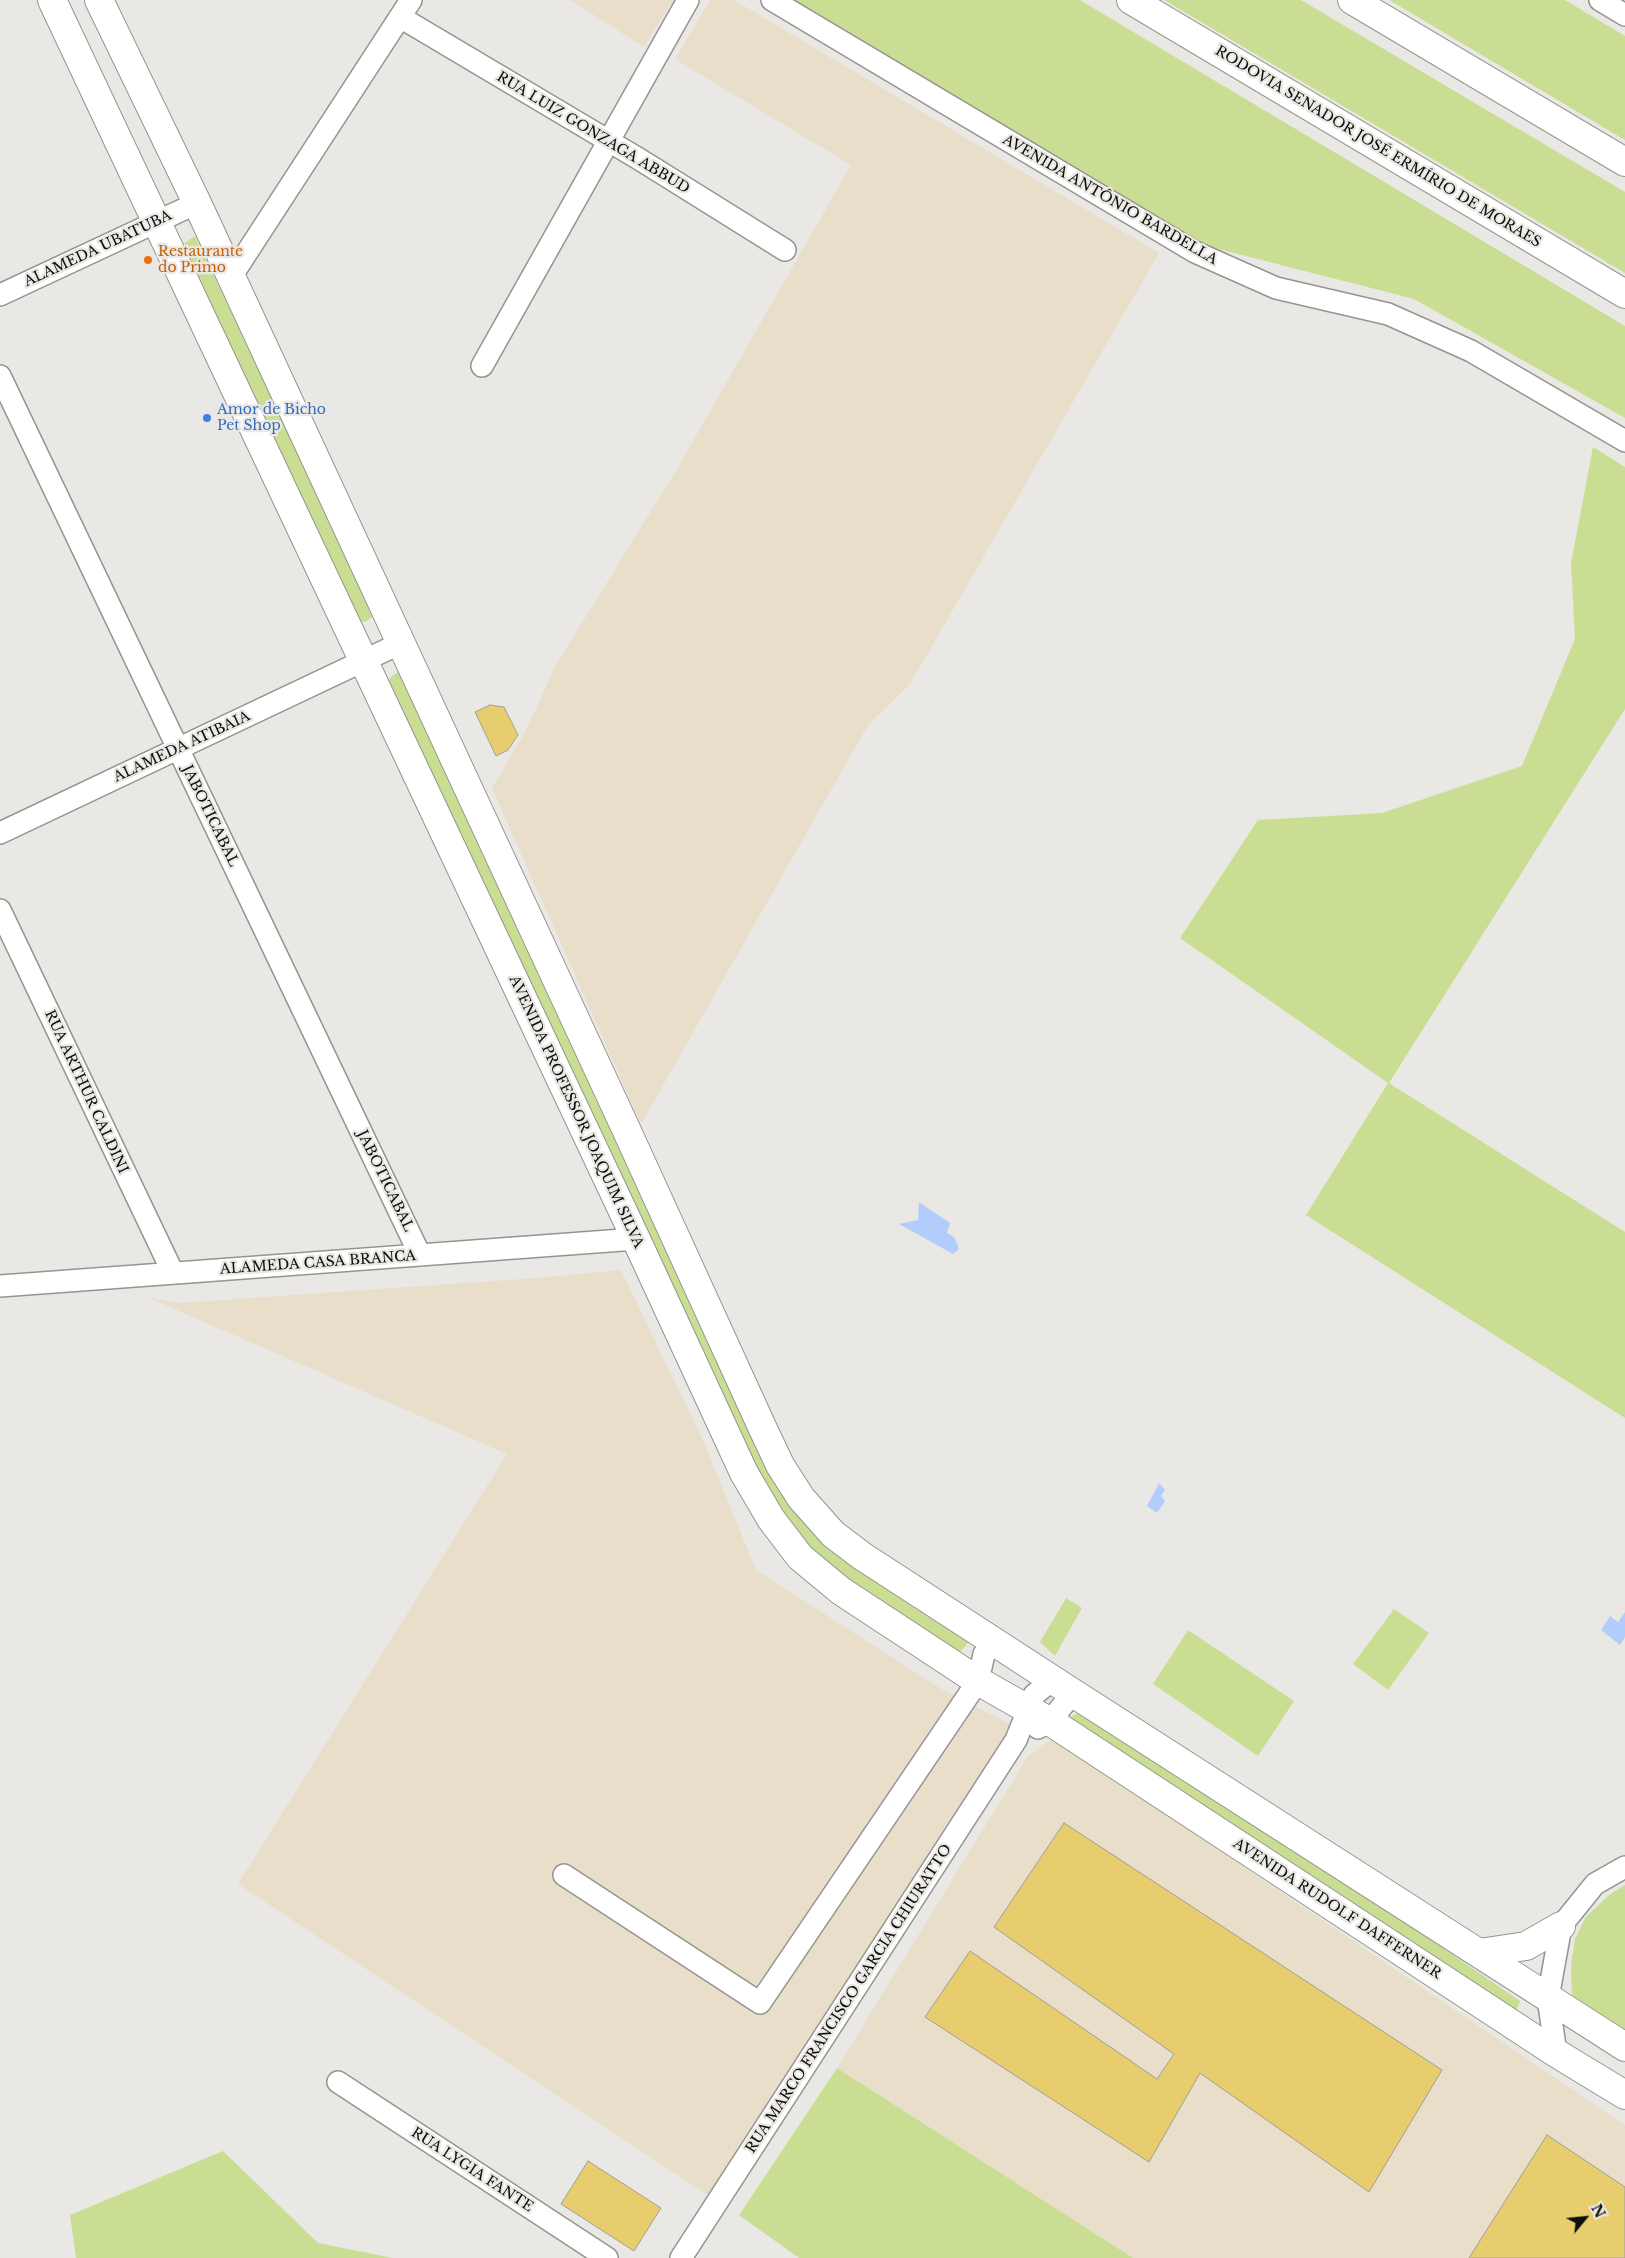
<!DOCTYPE html>
<html>
<head>
<meta charset="utf-8">
<style>
	body { margin:0 }
	#map { position:relative; width:1625px; height:2258px; overflow:hidden; background:#eae8e4; font-family:"Libre Baskerville",serif }
	canvas { display:block }
	.north { position:absolute; left:1560px; top:2193px; width:50px; height:50px; -webkit-text-stroke:4px #eae8e4; paint-order:stroke; rotate:62deg; font-size:14px; font-weight:700; line-height:20px; text-align:center; color:#0e0d0c }
	.north::after { content:''; display:block; margin:auto; width:18px; height:22px; background:#0e0d0c; clip-path:polygon(50% 0,100% 100%,50% 72%,0 100%) }
</style>
</head>
<body>
<div id="map">
<canvas width="1625" height="2258"></canvas>
<div class="north">N</div>
</div>
<script>
const ctx = document.querySelector('canvas').getContext('2d');
ctx.lineJoin = 'round';
function paint(path, color) {
  ctx.fillStyle = color;
  ctx.fill(path, 'evenodd');
}
function poly(rows) {
  const path = new Path2D();
  for (const r of rows) {
    path.moveTo(r[0], r[1]);
    for (let i = 2; i < r.length; i += 2) path.lineTo(r[i], r[i + 1]);
  }
  return path;
}
function trace(path, color, width, dash) {
  ctx.strokeStyle = color;
  ctx.lineWidth = width;
  ctx.lineCap = dash ? 'butt' : 'round';
  ctx.setLineDash(dash || []);
  ctx.stroke(path);
}
function label(font, color, halo, rows, align = 'center') {
  ctx.font = font + ' "Libre Baskerville",serif';
  ctx.lineWidth = 4.5;
  ctx.setLineDash([]);
  ctx.textBaseline = 'middle';
  ctx.strokeStyle = halo;
  ctx.fillStyle = color;
  for (const [text, x, y, turn = 0] of rows) {
    ctx.save();
    ctx.translate(x, y);
    ctx.rotate((+turn || 0) * Math.PI / 180);
    ctx.textAlign = isNaN(turn) ? turn : align;
    if (halo) ctx.strokeText(text, 0, 0);
    ctx.fillText(text, 0, 0);
    ctx.restore();
  }
}
paint(poly([
	[570,0,673,0,644,47],
	[710,0,734,0,1159,253,910,684,868,725,641,1124,492,788,526,730,556,665,677,469,851,165,675,59],
	[621,1270,706,1447,756,1570,943,1690,1010,1724,1011,1734,709,2196,238,1884,507,1454,147,1297,179,1303,537,1278],
	[1053,1738,1625,2125,1625,2258,1133,2258,837,2068,1028,1756]
]), '#e8dec9');
paint(poly([
	[795,0,1080,0,1625,326,1625,418,1414,299,1203,245],
	[1164,0,1301,0,1625,192,1625,273],
	[1389,0,1565,0,1625,36,1625,140],
	[195,236,371,608,372,617,367,621,358,623,183,244],
	[1593,447,1625,467,1625,709,1389,1083,1625,1232,1625,1418,1306,1215,1388,1083,1180,938,1258,820,1382,813,1522,766,1575,639,1571,563],
	[398,672,408,680,838,1551,969,1642,958,1654,869,1593,826,1568,789,1528,762,1484,387,684,391,677],
	[1066,1598,1082,1608,1055,1656,1040,1642],
	[1394,1609,1429,1633,1388,1690,1353,1664],
	[1188,1630,1294,1701,1258,1756,1153,1684],
	[1082,1711,1361,1892,1520,2001,1516,2011,1062,1721],
	[1625,1885,1625,2036,1572,2002,1571,1965,1575,1939,1585,1918,1609,1895],
	[837,2068,1133,2258,799,2258,739,2215],
	[223,2151,318,2243,393,2258,76,2258,70,2215]
]), '#cade93');
paint(poly([
	[919,1202,950,1223,947,1233,954,1237,959,1249,953,1254,899,1224,918,1220],
	[1159,1483,1165,1490,1161,1496,1165,1501,1157,1513,1147,1506],
	[1625,1612,1625,1637,1620,1645,1601,1630,1610,1616,1618,1622]
]), '#b2cdfb');
const building = poly([
	[490,705,504,707,518,735,508,750,496,756,475,712,490,705],
	[1064,1823,1442,2070,1369,2192,1200,2073,1149,2162,925,2017,970,1951,1157,2079,1174,2054,994,1927,1064,1823],
	[1547,2135,1625,2187,1625,2258,1469,2258,1547,2135],
	[588,2161,661,2208,634,2251,561,2204,588,2161]
]);
paint(building, '#e7cd6e');
trace(building, '#a09f9b', 1);
const minor = poly([
	[772,0,1195,252,1276,288,1388,314,1471,351,1625,441],
	[1600,0,1625,15],
	[400,17,639,159,785,250],
	[231,277,411,0],
	[0,295,197,203],
	[482,366,688,0],
	[0,376,420,1255],
	[0,833,401,643],
	[0,910,173,1273],
	[0,1286,636,1239],
	[1038,1728,1050,1721,1073,1693],
	[564,1875,760,2003,978,1681,984,1654,989,1649,1000,1646],
	[1556,2053,1548,1998,1561,1926,1595,1884,1625,1867],
	[338,2082,607,2258],
	[681,2258,1016,1740,1034,1695,1052,1680]
]);
const secondary = poly([
	[52,0,636,1239,744,1473,771,1519,800,1557,841,1591,978,1681,1054,1724,1556,2053,1625,2095],
	[99,0,197,203,626,1129,763,1429,780,1465,801,1498,833,1534,862,1556,1073,1693,1625,2047],
	[1479,1953,1526,1946,1561,1926]
]);
const motorway = poly([
	[1131,0,1625,294],
	[1352,0,1625,162]
]);
trace(minor, '#959490', 24);
trace(secondary, '#959490', 30);
trace(motorway, '#959490', 30);
trace(minor, '#fff', 21);
trace(secondary, '#fff', 28);
trace(motorway, '#fff', 28);
for (const [x, y, r, color] of [
	[148,260,5,"#e8710a"],
	[207,418,5,"#3f7fe0"]
]) {
  const dot = new Path2D();
  dot.arc(x, y, r, 0, 2 * Math.PI);
  ctx.fillStyle = color;
  ctx.fill(dot);
  trace(dot, '#eae8e4', 2);
}
label('14px', '#0e0d0c', '#eae8e4', [
	["RUA LUIZ GONZAGA ABBUD",593,133,31],
	["RODOVIA SENADOR JOSÉ ERMÍRIO DE MORAES",1378,147,31],
	["AVENIDA ANTÔNIO BARDELLA",1110,200,30],
	["ALAMEDA UBATUBA",98,249,-25],
	["ALAMEDA ATIBAIA",182,747,-25],
	["JABOTICABAL",210,816,64],
	["RUA ARTHUR CALDINI",86,1092,65],
	["AVENIDA PROFESSOR JOAQUIM SILVA",576,1112,65],
	["JABOTICABAL",385,1181,64],
	["ALAMEDA CASA BRANCA",318,1263,-4],
	["AVENIDA RUDOLF DAFFERNER",1337,1909,33],
	["RUA MARCO FRANCISCO GARCIA CHIURATTO",849,1999,-57],
	["RUA LYGIA FANTE",472,2170,33]
]);
label('14px', '#c56008', '#eae8e4', [
	["Restaurante",158,252],
	["do Primo",158,268]
], 'left');
label('14px', '#366cbe', '#eae8e4', [
	["Amor de Bicho",217,410],
	["Pet Shop",217,426]
], 'left');
</script>
</body>
</html>
